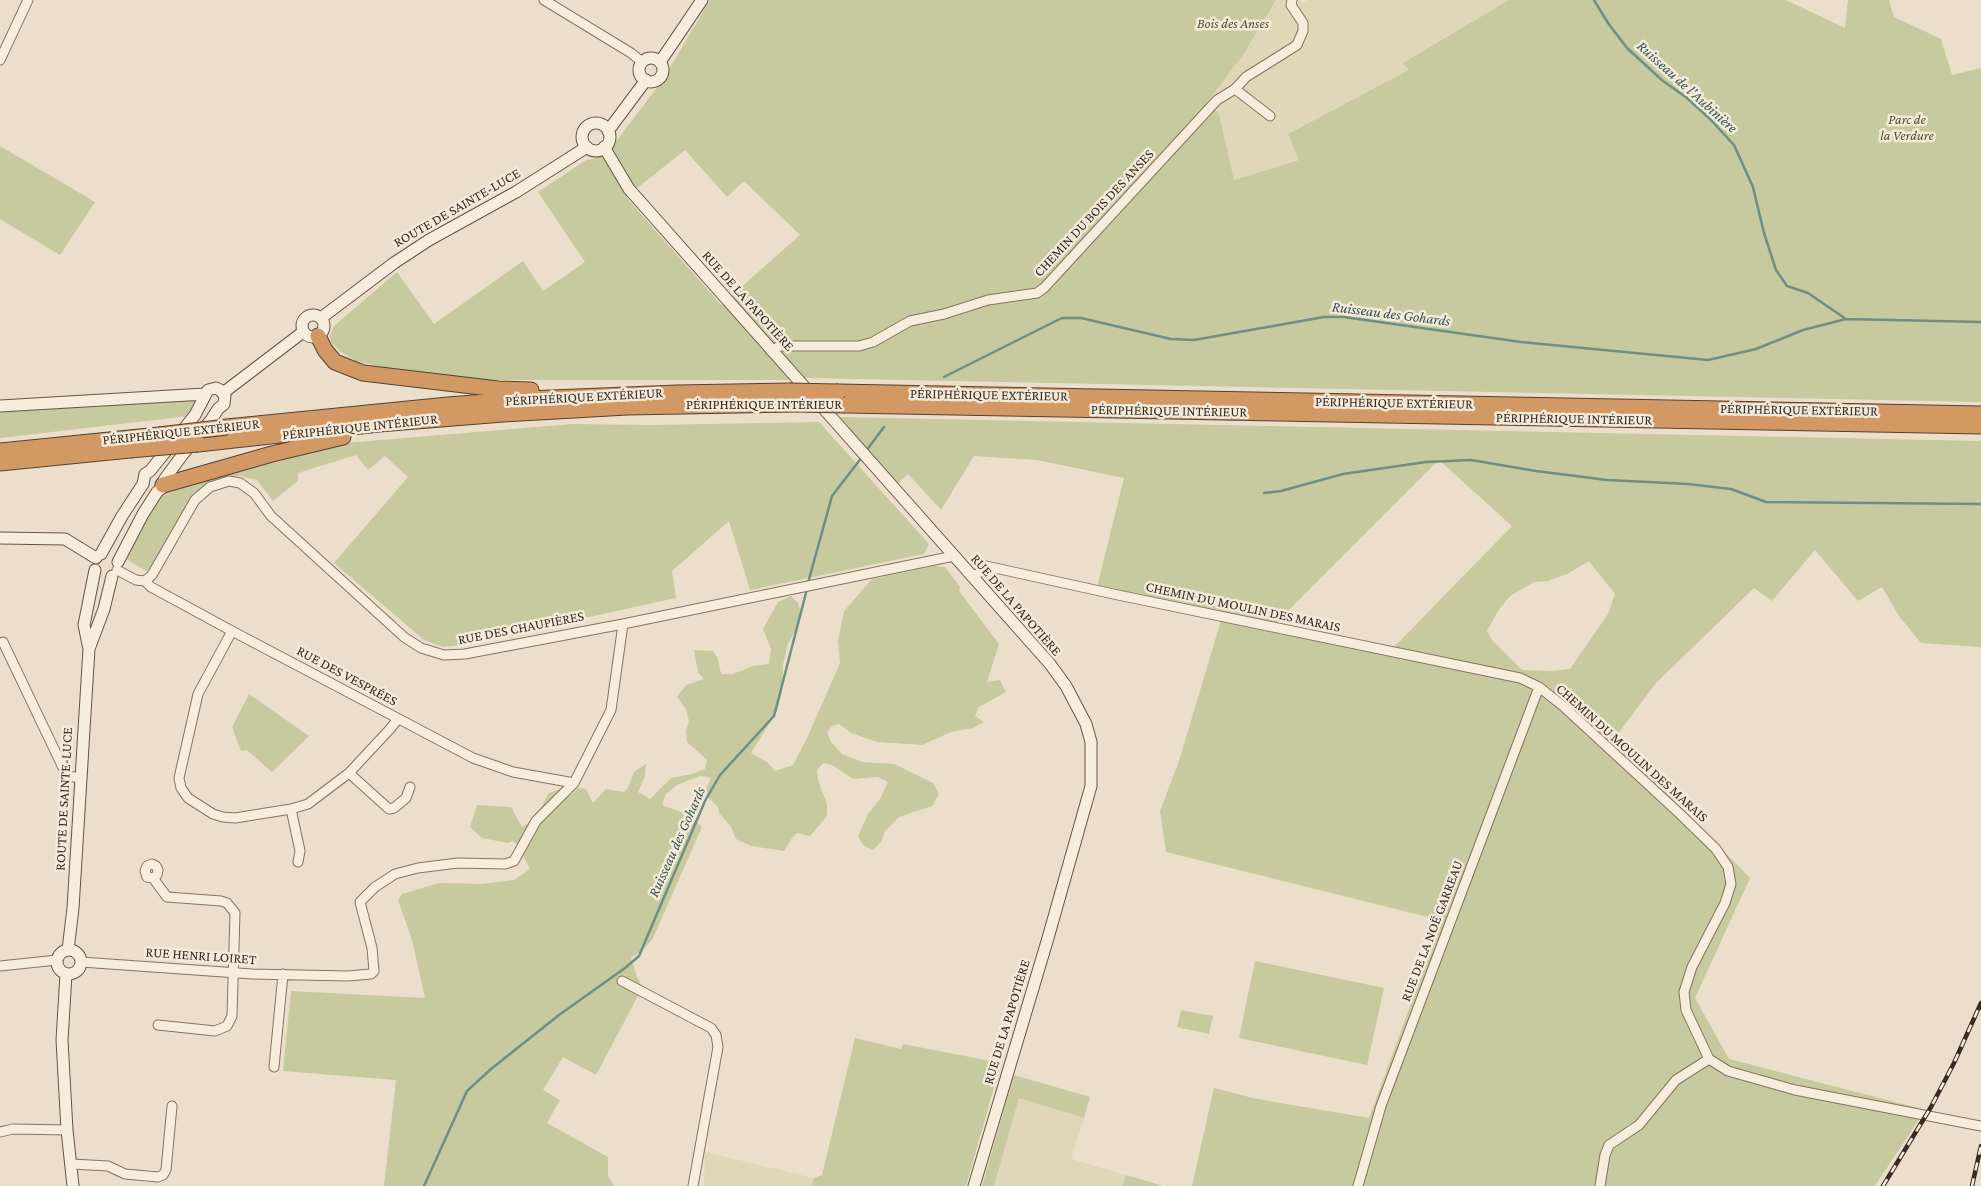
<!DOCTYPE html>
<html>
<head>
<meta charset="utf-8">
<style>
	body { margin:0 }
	canvas { display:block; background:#ebdfcb }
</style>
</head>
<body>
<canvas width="1981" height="1186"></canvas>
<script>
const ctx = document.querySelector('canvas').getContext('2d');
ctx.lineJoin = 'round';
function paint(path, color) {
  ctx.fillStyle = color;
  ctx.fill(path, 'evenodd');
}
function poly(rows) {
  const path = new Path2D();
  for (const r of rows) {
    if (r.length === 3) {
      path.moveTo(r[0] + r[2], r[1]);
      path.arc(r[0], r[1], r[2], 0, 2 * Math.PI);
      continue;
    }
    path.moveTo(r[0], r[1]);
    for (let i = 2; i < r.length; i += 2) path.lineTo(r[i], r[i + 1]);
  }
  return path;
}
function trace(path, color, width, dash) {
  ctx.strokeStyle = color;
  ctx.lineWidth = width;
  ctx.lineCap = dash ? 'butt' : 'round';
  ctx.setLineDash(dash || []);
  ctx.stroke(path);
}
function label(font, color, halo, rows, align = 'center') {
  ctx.font = font + ' "Crimson Pro",serif';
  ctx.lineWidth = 5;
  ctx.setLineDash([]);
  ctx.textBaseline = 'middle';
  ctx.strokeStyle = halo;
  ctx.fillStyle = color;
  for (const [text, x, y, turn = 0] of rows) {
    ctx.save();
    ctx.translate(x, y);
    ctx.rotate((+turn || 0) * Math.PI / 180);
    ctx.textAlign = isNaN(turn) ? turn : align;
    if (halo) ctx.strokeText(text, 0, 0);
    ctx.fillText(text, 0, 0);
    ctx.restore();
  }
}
paint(poly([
	[1276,0,1301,0,1302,3,1308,0,1509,0,1404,63,1410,70,1288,134,1299,160,1234,180,1219,114,1207,102,1243,55],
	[1019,1098,1084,1118,1071,1159,1126,1175,1122,1186,994,1186],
	[705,1152,814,1178,812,1186,704,1186]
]), '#e0d7b8');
paint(poly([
	[710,0,1276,0,1243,55,1207,102,1219,114,1234,180,1299,160,1288,134,1409,70,1403,63,1509,0,1786,0,1845,28,1848,0,1889,0,1894,17,1941,39,1952,75,1981,68,1981,402,807,378,787,380,468,380,383,368,356,361,341,352,331,342,330,335,334,326,397,272,434,324,523,261,543,291,585,262,538,192,586,160,593,159,618,139,662,81],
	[685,150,727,197,744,181,800,235,721,305,626,197],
	[0,146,95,202,60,255,0,219],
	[198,397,198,415,0,438,0,410],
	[840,417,1981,441,1981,647,1921,643,1899,616,1882,587,1858,601,1815,550,1772,601,1754,588,1656,683,1614,739,1750,878,1695,998,1729,1059,1922,1109,1918,1121,1875,1186,1192,1186,1214,1088,1257,1099,1369,1118,1438,930,1432,918,1166,852,1160,811,1179,761,1222,617,1096,591,1124,478,1037,460,974,456,941,510,908,474,896,485],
	[1439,460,1512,526,1398,643,1389,651,1272,627],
	[1589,561,1615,594,1608,614,1570,669,1551,671,1522,670,1492,640,1487,631,1498,611,1510,596,1534,582,1548,581,1567,574],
	[819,422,929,544,924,554,750,590,729,521,672,571,676,598,461,645,443,647,424,640,334,563,408,477,385,456,368,470,356,455,298,473,298,481,273,501,257,480,240,476,221,478,203,489,193,497,151,568,146,571,128,560,126,556,162,494,186,483,254,464,258,467,345,443,572,424,652,425],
	[935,566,945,567,960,587,959,591,999,644,987,682,1000,680,1006,692,979,707,975,716,984,722,973,728,951,732,922,745,877,742,851,733,839,724,832,726,827,732,831,742,842,754,862,762,894,764,933,783,939,794,932,806,899,817,885,831,881,842,873,850,863,845,858,836,868,814,880,799,888,782,878,777,853,779,832,765,823,763,817,770,818,780,827,804,827,816,810,836,797,833,792,838,784,851,751,846,736,839,730,825,719,813,718,807,704,793,711,778,700,776,677,785,666,794,662,805,689,815,702,827,653,938,644,949,631,958,636,974,641,985,640,992,596,1075,563,1057,543,1090,560,1100,547,1123,608,1157,608,1176,614,1186,384,1186,396,1080,283,1071,291,991,425,998,412,940,398,900,402,894,439,883,482,884,514,880,530,869,519,847,513,841,508,843,482,838,470,827,477,805,511,807,522,827,528,823,540,809,549,793,560,789,571,795,578,788,586,789,593,803,606,789,624,792,628,788,634,772,646,764,645,776,638,792,650,799,671,778,692,774,705,769,707,760,687,742,686,731,689,721,686,709,677,697,686,685,704,679,698,672,694,650,713,651,718,659,721,674,733,674,753,666,769,664,771,649,763,629,778,602,791,596,798,603,801,612,798,625,788,644,783,665,782,693,777,711,751,753,767,762,775,771,793,765,807,738,840,663,838,641,844,611,872,579],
	[249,694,309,736,272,772,247,750,241,751,232,727],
	[1255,961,1384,988,1367,1065,1239,1038],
	[1181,1010,1213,1016,1209,1034,1177,1027],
	[855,1038,901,1049,903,1044,1001,1063,966,1186,812,1186,814,1178,822,1175],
	[1014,1075,1090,1097,1084,1118,1019,1098,994,1186,982,1186],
	[1126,1175,1163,1186,1122,1186]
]), '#c7c99f');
trace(poly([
	[1594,0,1608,23,1627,48,1663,81,1687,98,1710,119,1734,145,1753,187,1764,233,1776,270,1787,286,1808,293,1846,319,1981,322],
	[944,377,1062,318,1081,318,1171,339,1194,340,1324,317,1344,317,1521,342,1708,360,1756,349,1803,330,1846,319],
	[866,451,884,427],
	[1264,493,1281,491,1343,474,1426,462,1471,460,1536,471,1607,480,1688,484,1731,489,1766,502,1981,504],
	[808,583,832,496,862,457],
	[424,1186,467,1091,491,1069,559,1015,625,968,639,956,705,801,720,775,774,716,807,589]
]), '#718e85', 2.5);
const street = poly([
	[544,0,631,53,642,62],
	[0,60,28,0],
	[1235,89,1270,116],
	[771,351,780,346,859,346,873,342,910,321,944,314,988,300,1037,293,1044,288,1217,100,1235,89,1246,77,1297,45,1303,31,1303,23,1291,5,1292,0],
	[117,570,136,580,145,581,151,587,232,631,473,758,513,772,574,783],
	[973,578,986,566,1118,595,1520,678,1539,687,1563,706,1679,813,1716,849,1728,867,1731,884,1725,903,1692,967,1684,992,1686,1010,1709,1059,1728,1071,1795,1090,1981,1126],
	[145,581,152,575,195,500,210,487,229,481,240,483,254,493,271,516,404,637,421,648,444,655,465,654,623,624,954,556],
	[232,631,198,694,179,778,181,788,188,798,213,814,223,817,235,818,291,809,308,804,349,773,390,729,398,719],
	[3,642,67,776,81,778],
	[349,773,389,809,394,808,406,798,410,787],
	[291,809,300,851,298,862],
	[153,878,157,875,158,870,156,866,152,864,147,866,145,871,147,877,153,878,167,897,221,901,227,903,235,913,232,1016,227,1026,215,1031,158,1025],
	[81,962,252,974,348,976,371,974,374,971,372,948,360,902,375,887,395,874,418,868,458,863,505,864,514,861,536,821,574,783,611,710,623,624],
	[0,966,57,960],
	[622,981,711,1028,716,1035,718,1047,693,1186],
	[274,1067,283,974],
	[0,1132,13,1129,67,1130],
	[72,1164,108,1166,125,1174,158,1177,163,1175,166,1170,172,1106],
	[1358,1186,1381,1106,1539,687],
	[1600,1186,1605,1155,1609,1145,1639,1125,1676,1080,1709,1059]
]);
const secondary = poly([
	[651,70,12],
	[660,62,702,0],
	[596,137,14],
	[608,131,646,80],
	[604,147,629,189,1050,664,1066,686,1086,724,1091,742,1091,786,1048,938,974,1186],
	[313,326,11],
	[321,318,394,263,429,240,516,192,587,147],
	[223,393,303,332],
	[0,406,205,394],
	[0,538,65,539,96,558],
	[101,554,122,516,143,484,145,474,150,471,195,415,208,390,216,388,220,390,225,396,224,404,218,409,211,420,183,454,164,480,162,488,157,492,143,514,118,562],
	[89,649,104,609,112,576],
	[68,950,73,908,89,649,84,625,95,570],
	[69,962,12],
	[66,974,62,1040,67,1130,73,1186]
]);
const highway = poly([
	[318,336,325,350,335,362,363,373,498,389,531,390],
	[838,392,1981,414],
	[845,405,1981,426],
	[227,427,448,405,526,399,677,393,789,391],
	[198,444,379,424,503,414,627,407,795,404],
	[0,451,159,435],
	[0,463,130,450],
	[163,485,272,454,343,437]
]);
trace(street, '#877260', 11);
trace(secondary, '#695343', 13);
trace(highway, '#554134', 17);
trace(street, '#f7eddd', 9);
trace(secondary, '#f7eddd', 11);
trace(highway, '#d29964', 15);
const rail = poly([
	[1883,1186,1931,1107,1954,1063,1981,1003],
	[1972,1186,1981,1146]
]);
trace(rail, '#392b22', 4.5);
trace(rail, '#f3eada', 2.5, [8]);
const highwayBridge = poly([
	[789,391,838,392],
	[795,404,845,405],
	[159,435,227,427],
	[130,450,198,444]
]);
trace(highwayBridge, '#554134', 17, []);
trace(highwayBridge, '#d29964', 15);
label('italic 14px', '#4c532b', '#f3eada', [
	["Bois des Anses",1233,24],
	["Parc de",1907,120],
	["la Verdure",1907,136]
]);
label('14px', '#392b22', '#f3eada', [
	["ROUTE DE SAINTE-LUCE",457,208,-30],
	["CHEMIN DU BOIS DES ANSES",1094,213,-47],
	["RUE DE LA PAPOTIÈRE",748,301,48],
	["PÉRIPHÉRIQUE EXTÉRIEUR",989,395,1],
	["PÉRIPHÉRIQUE EXTÉRIEUR",584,397,-3],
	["PÉRIPHÉRIQUE EXTÉRIEUR",1394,403,1],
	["PÉRIPHÉRIQUE INTÉRIEUR",764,405],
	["PÉRIPHÉRIQUE EXTÉRIEUR",1799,410,1],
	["PÉRIPHÉRIQUE INTÉRIEUR",1169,411,1],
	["PÉRIPHÉRIQUE INTÉRIEUR",1574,419,1],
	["PÉRIPHÉRIQUE INTÉRIEUR",360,427,-6],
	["PÉRIPHÉRIQUE EXTÉRIEUR",181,432,-6],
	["RUE DE LA PAPOTIÈRE",1016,605,49],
	["CHEMIN DU MOULIN DES MARAIS",1243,607,12],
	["RUE DES CHAUPIÈRES",521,628,-11],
	["RUE DES VESPRÉES",347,676,28],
	["CHEMIN DU MOULIN DES MARAIS",1632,753,42],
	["ROUTE DE SAINTE-LUCE",64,799,-87],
	["RUE DE LA NOË GARREAU",1432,931,-69],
	["RUE HENRI LOIRET",201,956,4],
	["RUE DE LA PAPOTIÈRE",1007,1022,-73]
]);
label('italic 15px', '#335752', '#f3eada', [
	["Ruisseau de l'Aubinière",1687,87,42],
	["Ruisseau des Gohards",1391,314,7],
	["Ruisseau des Gohards",677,842,-66]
]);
</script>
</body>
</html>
